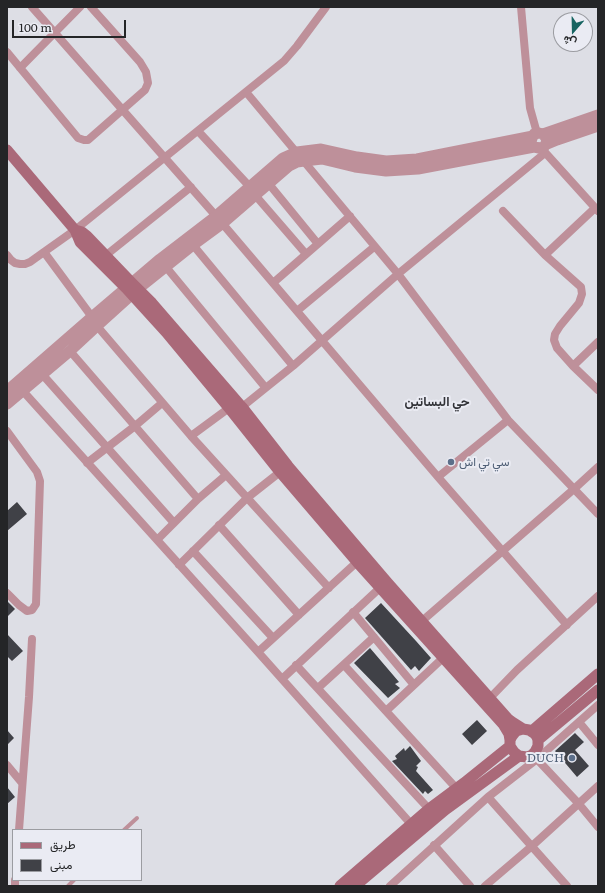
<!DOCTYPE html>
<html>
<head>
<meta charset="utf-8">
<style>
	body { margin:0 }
	#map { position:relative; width:605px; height:893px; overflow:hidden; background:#dddee5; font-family:Literata,Vazirmatn,serif }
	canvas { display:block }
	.frame { position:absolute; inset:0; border:8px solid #242527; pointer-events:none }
	.legend { position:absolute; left:12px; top:829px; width:130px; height:52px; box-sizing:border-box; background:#eaebf3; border:1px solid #9b9ca1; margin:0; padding:5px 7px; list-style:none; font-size:12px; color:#242527 }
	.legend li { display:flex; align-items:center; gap:8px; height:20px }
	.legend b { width:20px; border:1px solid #9b9ca1 }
	.north { position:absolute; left:553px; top:12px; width:40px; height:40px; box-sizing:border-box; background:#eaebf3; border:1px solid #9b9ca1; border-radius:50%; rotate:200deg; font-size:11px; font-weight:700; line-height:16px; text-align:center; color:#242527 }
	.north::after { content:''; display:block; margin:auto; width:14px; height:18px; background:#166461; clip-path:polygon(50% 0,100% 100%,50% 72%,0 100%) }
	.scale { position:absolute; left:12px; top:20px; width:114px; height:18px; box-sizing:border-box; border:2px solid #242527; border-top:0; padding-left:5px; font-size:12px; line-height:14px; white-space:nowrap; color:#242527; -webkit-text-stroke:3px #eaebf3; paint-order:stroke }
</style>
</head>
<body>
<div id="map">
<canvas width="605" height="893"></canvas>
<div class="frame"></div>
<ul class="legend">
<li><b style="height:5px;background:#aa6979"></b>طريق</li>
<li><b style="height:11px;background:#404147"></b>مبنى</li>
</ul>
<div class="north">ش</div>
<div class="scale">100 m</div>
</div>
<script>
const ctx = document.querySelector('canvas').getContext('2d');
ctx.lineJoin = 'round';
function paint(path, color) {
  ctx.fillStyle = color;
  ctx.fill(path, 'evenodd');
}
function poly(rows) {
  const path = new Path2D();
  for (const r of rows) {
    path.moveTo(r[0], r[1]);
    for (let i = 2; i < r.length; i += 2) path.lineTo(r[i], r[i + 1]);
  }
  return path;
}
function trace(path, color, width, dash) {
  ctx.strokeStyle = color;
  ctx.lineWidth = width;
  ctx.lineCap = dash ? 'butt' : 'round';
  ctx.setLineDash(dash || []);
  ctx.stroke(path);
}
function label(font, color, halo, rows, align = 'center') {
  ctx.font = font + ' Literata,Vazirmatn,serif';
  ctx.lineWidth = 4;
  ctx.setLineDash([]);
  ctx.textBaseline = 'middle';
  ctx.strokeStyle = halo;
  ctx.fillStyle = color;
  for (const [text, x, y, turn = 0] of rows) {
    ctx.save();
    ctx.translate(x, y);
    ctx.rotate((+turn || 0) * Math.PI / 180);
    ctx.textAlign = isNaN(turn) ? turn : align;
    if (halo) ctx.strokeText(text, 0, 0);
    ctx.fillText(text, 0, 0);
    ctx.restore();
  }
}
paint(poly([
	[17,502,27,514,7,531,7,511],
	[7,601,15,609,7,617],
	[381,603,416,641,431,658,419,671,415,666,411,670,365,618],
	[7,634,23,651,12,661,7,656],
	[370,648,399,682,395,684,400,688,388,698,354,663],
	[477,720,487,731,472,745,462,734],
	[7,730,14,738,7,745],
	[575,733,584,742,575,750,589,766,577,777,555,751],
	[410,746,421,761,416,766,418,767,416,771,433,790,428,794,425,791,423,794,392,761,397,759,395,756,404,748,405,751],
	[7,787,15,797,7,804]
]), '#404147');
trace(poly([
	[124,830,137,818],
	[68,886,74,880]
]), '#be909a', 4);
trace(poly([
	[32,7,216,216,438,477,567,625],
	[521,7,530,108,537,133],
	[7,52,78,138,84,140,88,140,145,90,148,83,146,72,140,62,91,7],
	[20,68,80,7],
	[246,92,398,274,508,420,598,514],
	[198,131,250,187],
	[542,149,598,211],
	[269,184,318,244],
	[255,195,306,254],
	[595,208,545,255,581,287,582,294,579,303,560,326,555,334,554,340,557,348,573,366,598,390],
	[503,211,545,255],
	[193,245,293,366],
	[44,252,92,317],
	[7,255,11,260,15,263,20,264,25,264,30,262,44,252,75,230,284,61,297,46,326,7],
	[105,256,191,187],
	[166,267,265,387],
	[273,283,350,216],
	[297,311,374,247],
	[97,326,191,436,329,588],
	[70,351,198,499],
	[573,366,598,342],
	[42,374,174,523],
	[22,390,258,652,411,824],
	[242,407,293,366,398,274,545,153],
	[7,431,37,472,40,481,36,604,32,610,27,611,19,605,7,593],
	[191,436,229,408],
	[87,463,135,426,162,403],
	[438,477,508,420],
	[219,525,299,615],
	[157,540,198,499,226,475],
	[193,551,273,638],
	[179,565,247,498,280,472],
	[353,612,414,685],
	[422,621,574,489,598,467],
	[258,652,357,562],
	[296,665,429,809],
	[344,665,457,789],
	[282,679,383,585],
	[318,688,374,637],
	[490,698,517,670,598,596],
	[386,711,444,657],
	[579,722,598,745],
	[533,755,579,804,598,827],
	[7,765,22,783],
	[488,797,567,886],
	[19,830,29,697,32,639],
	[434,845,470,886],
	[15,886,15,880],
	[390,886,488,797,537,759,598,705],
	[485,886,532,846,598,786]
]), '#be909a', 8);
trace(poly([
	[543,134,598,115],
	[545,145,557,140,598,126],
	[7,391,92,317,160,259,216,216,283,158,292,154,297,152,321,149,357,157,386,161,417,159,533,136,534,134,539,133,543,134,546,138,547,143,545,145,544,147,539,148,534,147,531,143,531,141,533,136],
	[7,404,70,351,97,326,138,289,193,245,223,223,289,166,297,162,304,161,322,159,355,167,386,171,418,169,534,147]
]), '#be909a', 11);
trace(poly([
	[7,150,75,230,80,242,126,288,166,332,229,408,280,472,357,562,503,724,509,734,510,740,510,746,514,752,519,756,527,757,532,755,535,752,538,746,538,740,537,737,535,734,529,730,523,729,516,731,512,736,510,740],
	[75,230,82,232,87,236,132,283,152,303,242,407,288,466,387,582,508,719,512,722,523,729],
	[532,731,598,674],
	[538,740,598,690],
	[340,886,429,809,464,783,510,746],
	[355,886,445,810,519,756]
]), '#aa6979', 11);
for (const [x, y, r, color] of [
	[451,462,4,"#5c6f8a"],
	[572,758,4,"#5c6f8a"]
]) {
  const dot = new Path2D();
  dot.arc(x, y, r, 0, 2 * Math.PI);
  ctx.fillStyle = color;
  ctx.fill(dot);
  trace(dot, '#eaebf3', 1.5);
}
label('12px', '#4e5e75', '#eaebf3', [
	["سي تي اش",459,462],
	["DUCH",564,758,"right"]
], 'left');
label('bold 13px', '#313237', '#eaebf3', [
	["حي البساتين",437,402]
]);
</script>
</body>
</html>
